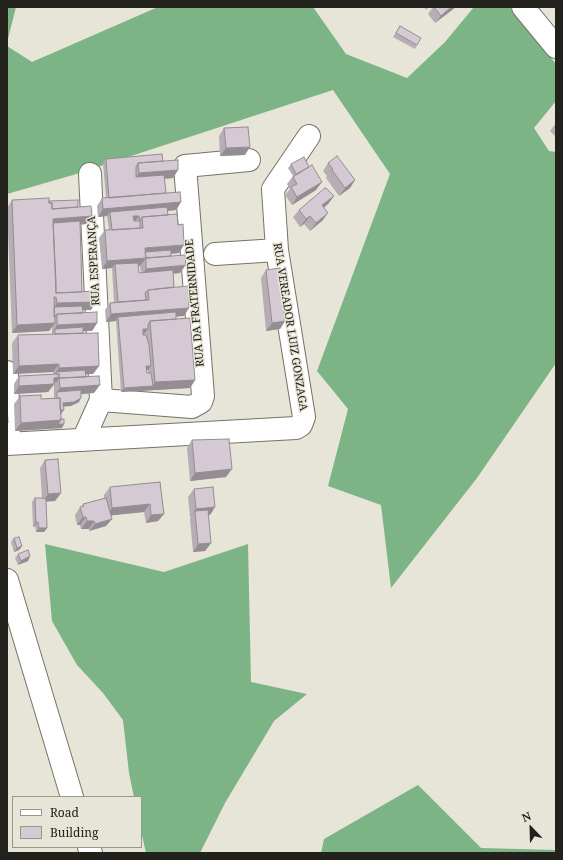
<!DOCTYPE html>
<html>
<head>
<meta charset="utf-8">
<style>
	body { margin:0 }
	#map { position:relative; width:563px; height:860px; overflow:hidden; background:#e7e5d7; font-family:"Noto Serif",serif }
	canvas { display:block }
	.frame { position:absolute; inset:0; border:8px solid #22211c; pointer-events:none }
	.legend { position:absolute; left:12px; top:796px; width:130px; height:52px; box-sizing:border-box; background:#e7e5d7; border:1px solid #98978c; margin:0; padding:5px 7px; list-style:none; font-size:12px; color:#22211c }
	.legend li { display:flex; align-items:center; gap:8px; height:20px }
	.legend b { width:20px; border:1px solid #98978c }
	.north { position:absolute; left:511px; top:808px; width:40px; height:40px; -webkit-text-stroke:3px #e7e5d7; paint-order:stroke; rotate:337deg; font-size:11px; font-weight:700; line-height:16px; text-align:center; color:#22211c }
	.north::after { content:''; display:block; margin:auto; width:14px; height:18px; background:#22211c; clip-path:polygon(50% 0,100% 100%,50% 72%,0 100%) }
</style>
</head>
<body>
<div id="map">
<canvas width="563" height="860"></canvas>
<div class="frame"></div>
<ul class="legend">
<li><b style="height:5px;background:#fff"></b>Road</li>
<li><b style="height:11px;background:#d5c9d3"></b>Building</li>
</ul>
<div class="north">N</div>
</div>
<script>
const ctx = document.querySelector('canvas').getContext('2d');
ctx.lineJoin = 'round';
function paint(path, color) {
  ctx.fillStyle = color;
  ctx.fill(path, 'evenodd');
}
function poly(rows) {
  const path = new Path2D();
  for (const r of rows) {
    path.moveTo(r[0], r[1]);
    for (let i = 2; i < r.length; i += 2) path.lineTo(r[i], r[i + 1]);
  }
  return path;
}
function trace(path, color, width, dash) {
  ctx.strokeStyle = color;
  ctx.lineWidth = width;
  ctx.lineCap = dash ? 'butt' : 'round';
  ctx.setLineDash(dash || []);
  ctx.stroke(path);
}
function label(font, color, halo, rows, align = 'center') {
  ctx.font = font + ' "Noto Serif",serif';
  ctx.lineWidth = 3;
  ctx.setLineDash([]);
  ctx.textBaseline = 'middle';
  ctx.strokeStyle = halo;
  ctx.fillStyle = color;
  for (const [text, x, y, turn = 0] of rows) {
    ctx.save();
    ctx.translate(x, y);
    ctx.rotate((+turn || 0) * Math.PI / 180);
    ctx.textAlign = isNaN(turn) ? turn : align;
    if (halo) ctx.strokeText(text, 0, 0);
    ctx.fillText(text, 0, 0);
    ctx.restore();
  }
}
paint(poly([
	[7,7,16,7,7,43],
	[158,7,313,7,346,54,407,78,445,42,474,7,510,7,556,64,556,101,534,128,549,151,556,152,556,363,477,478,391,588,381,505,328,486,348,409,317,371,390,174,333,90,73,175,7,194,7,46,32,62],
	[45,544,164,572,248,544,251,682,307,694,274,721,225,803,200,853,146,853,141,831,141,797,134,797,129,773,123,720,103,693,77,665,52,621],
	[418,785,481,848,556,850,556,853,321,853,324,839]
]), '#7db486');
const minor = poly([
	[523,7,556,47],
	[215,254,277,250],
	[7,372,9,443],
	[101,400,192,407,201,402,203,396,185,166,249,160],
	[83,440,101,400,90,174],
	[7,444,296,428,301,425,304,417,277,250,273,189,309,136],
	[7,580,72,797],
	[89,847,91,853]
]);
trace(minor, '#767367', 24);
trace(minor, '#fff', 22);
paint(poly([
	[424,7,429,7,426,10],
	[433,7,456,7,435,23,428,14],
	[400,26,417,45,415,49,393,37],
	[556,123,556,137,550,131],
	[224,128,245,155,220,156,219,136],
	[106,159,163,161,178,170,173,178,164,179,166,193,181,202,176,210,168,211,168,215,179,253,171,254,171,256,180,273,173,274,174,287,184,316,176,316,176,319,195,380,190,388,121,392,116,321,106,322,105,310,110,303,114,302,112,268,102,269,99,238,105,230,109,230,107,216,98,217,97,206,102,198,106,198,103,163],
	[138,266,140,266,141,273,139,273],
	[146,370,148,370,148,373,147,373],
	[328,163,355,180,350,188,339,196,326,178,327,176,323,171],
	[291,164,316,190,292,205,285,195,290,189,287,184,293,176,288,168],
	[334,196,328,204,324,208,323,220,310,231,304,224,300,227,293,217,299,210],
	[12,200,49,202,78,207,86,224,80,225,82,292,91,310,83,310,83,313,97,323,92,331,83,331,83,333,99,366,93,374,85,374,86,377,94,393,81,394,79,402,71,406,64,406,61,414,62,428,15,431,14,404,20,396,41,399,54,398,54,385,48,392,14,394,14,384,19,376,53,374,53,372,13,374,12,343,18,335,52,334,52,327,49,331,12,333,7,208],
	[266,270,285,321,280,329,266,331,261,278],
	[192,440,226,477,190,481,187,448],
	[45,460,61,493,55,501,46,501,47,528,44,532,36,532,35,526,33,527,32,502,35,498,42,498,40,468],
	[160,482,164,514,158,521,146,523,144,512,111,515,112,519,106,526,89,531,89,529,81,529,80,525,77,525,75,515,80,507,81,507,83,504,104,498,104,495,110,487],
	[194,489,215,507,210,515,208,515,211,543,205,551,193,552,190,519,191,516,190,517,188,497],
	[14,538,22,546,19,550,14,552,11,542],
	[18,554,30,556,28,561,18,565,15,558]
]), '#b7adb5');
paint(poly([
	[451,7,456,7,435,23,441,16],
	[250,147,245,155,220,156,226,148],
	[178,170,173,178,133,181,139,173],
	[355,180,350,188,339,196,345,188],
	[322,182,316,190,292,205,297,197],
	[334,196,328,204,317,213,322,205],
	[181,202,176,210,111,216,110,212,107,216,98,217,103,209],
	[328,213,323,220,310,231,316,223],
	[92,216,86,224,50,227,53,219],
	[133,216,139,216,136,220,130,220],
	[310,216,304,224,300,227,306,219],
	[184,245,179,253,142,256,145,248],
	[146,258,140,266,115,268,115,264,112,268,102,269,107,261],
	[186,265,180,273,141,276,146,269],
	[96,302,91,310,54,311,54,307,57,303],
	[189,308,184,316,119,321,118,317,116,321,106,322,111,314],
	[285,321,280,329,266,331,272,323],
	[55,323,49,331,12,333,17,325],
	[97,323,92,331,55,332,55,329,52,333,57,325],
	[143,329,148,329,145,333,140,333],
	[59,364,53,372,13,374,19,366],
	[99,366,93,374,56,376,56,372,59,368],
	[146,366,151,366,148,370,143,370],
	[59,377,48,392,14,394,19,386,54,378],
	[195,380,190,388,121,392,124,388,153,386,155,382],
	[100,385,94,393,57,396,57,392,54,396,60,388],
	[81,398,79,402,71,406,61,407,63,403],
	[57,410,64,410,61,414,55,414],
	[61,420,64,424,62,428,15,431,21,423],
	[232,469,226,477,190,481,195,473],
	[61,493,55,501,43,502,48,494],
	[150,504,144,512,106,516,112,508],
	[215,507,210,515,196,516,195,511,191,516,190,517,196,509],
	[164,514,158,521,146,523,151,515],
	[83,517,86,517,80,525,77,525],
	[112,519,106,526,89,531,95,524],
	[87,521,94,521,89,529,81,529],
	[38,522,35,526,33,527,36,523],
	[39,528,47,528,44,532,36,532],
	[211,543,205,551,193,552,198,544],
	[22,546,19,550,14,552,17,548],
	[30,556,28,561,18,565,21,561]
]), '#958d94');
const building = poly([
	[434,7,451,7,441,16,434,7],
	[400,26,421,38,417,45,396,33,400,26],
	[248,127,250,147,226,148,224,128,248,127],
	[162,154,163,161,138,163,136,167,136,177,164,175,166,193,109,198,106,159,162,154],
	[337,156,355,180,345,188,332,170,333,169,328,163,337,156],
	[304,157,309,167,296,174,291,164,304,157],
	[178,160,178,170,139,173,138,163,178,160],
	[312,165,322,182,297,197,291,187,297,184,293,177,312,165],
	[325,188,327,189,334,196,322,205,328,213,316,223,310,216,306,219,299,210,325,188],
	[180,192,181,202,103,209,102,198,180,192],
	[49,198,49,203,52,203,52,209,91,206,92,216,53,219,56,283,56,293,96,291,96,302,57,303,56,297,54,297,55,323,17,325,12,200,49,198],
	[78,200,78,207,52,209,52,203,49,203,49,201,78,200],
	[167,207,168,215,142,217,140,221,139,216,133,216,134,221,140,221,140,228,112,230,110,212,167,207],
	[177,214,178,225,183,224,184,245,145,248,146,258,107,261,105,230,143,228,142,217,177,214],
	[80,221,82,292,56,293,53,223,80,221],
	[171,250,171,256,146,258,145,252,171,250],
	[185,255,186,265,146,269,146,258,185,255],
	[138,263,139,273,173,270,174,287,148,290,145,293,146,300,118,302,115,264,138,263],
	[280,268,285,321,272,323,266,270,280,268],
	[188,286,189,308,111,314,110,303,149,300,148,290,188,286],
	[82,306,83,313,57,314,54,317,54,307,82,306],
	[97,312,97,323,57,325,57,314,97,312],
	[176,312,176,319,150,321,148,325,148,329,143,329,143,335,146,335,149,345,151,366,146,366,147,373,151,373,153,386,124,388,118,317,176,312],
	[190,318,195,380,155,382,150,321,190,318],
	[83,327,83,333,55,334,55,329,83,327],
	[98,333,99,366,59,368,59,364,19,366,18,335,98,333],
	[85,370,86,377,59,378,56,382,59,377,59,374,56,374,56,372,85,370],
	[59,374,59,377,54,378,54,384,19,386,19,376,59,374],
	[99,376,100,385,60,388,59,378,99,376],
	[81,390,81,398,74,402,63,403,64,410,60,410,60,398,57,398,57,392,81,390],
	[41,395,41,399,60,398,61,420,21,423,20,396,41,395],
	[7,404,8,423,7,424,7,404],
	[61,419,64,419,64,424,58,424,61,420,61,419],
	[229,439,232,469,195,473,192,440,229,439],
	[58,459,61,493,48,494,45,460,58,459],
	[160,482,164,514,151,515,150,504,112,508,110,487,160,482],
	[213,487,215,507,196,509,194,489,213,487],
	[35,498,42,498,46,499,47,528,39,528,38,522,36,523,35,498],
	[106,498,112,519,95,524,94,521,87,521,86,517,83,517,80,507,84,506,83,504,106,498],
	[208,510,211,543,198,544,195,511,208,510],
	[19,537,22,546,17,548,14,538,19,537],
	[28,550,30,556,21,561,18,554,28,550]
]);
paint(building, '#d5c9d3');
trace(building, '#958d94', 1);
label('11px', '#22211c', '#e7e5d7', [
	["RUA ESPERANÇA",94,261,-93],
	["RUA DA FRATERNIDADE",195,303,-95],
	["RUA VEREADOR LUIZ GONZAGA",290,327,81]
]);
</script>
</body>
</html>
